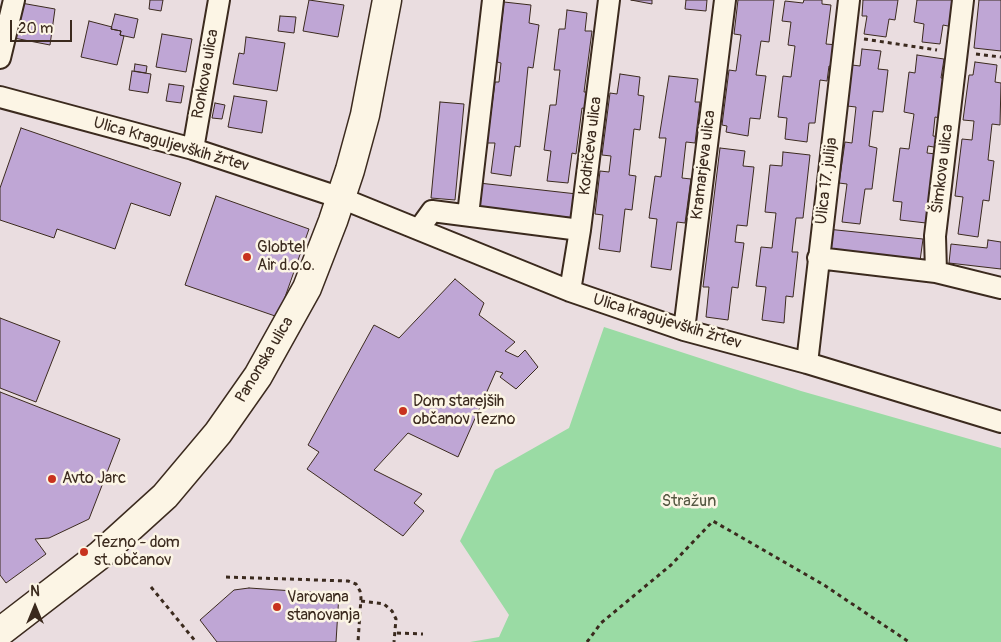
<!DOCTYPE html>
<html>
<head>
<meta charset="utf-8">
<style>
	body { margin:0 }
	#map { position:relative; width:1001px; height:642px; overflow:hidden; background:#eadde0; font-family:Pangolin,sans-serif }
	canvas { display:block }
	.north { position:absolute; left:10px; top:582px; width:50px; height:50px; -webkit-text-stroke:4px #fcf5e5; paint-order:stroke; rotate:0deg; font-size:14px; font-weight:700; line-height:20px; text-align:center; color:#3b2a1e }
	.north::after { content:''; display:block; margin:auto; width:18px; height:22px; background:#3b2a1e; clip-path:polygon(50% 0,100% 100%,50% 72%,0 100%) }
	.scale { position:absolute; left:10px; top:20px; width:62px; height:22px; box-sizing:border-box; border:2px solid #3b2a1e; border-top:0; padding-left:6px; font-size:15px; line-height:18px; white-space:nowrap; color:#3b2a1e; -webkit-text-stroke:4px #fcf5e5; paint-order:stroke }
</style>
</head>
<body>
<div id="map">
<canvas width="1001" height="642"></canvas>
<div class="north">N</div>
<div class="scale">20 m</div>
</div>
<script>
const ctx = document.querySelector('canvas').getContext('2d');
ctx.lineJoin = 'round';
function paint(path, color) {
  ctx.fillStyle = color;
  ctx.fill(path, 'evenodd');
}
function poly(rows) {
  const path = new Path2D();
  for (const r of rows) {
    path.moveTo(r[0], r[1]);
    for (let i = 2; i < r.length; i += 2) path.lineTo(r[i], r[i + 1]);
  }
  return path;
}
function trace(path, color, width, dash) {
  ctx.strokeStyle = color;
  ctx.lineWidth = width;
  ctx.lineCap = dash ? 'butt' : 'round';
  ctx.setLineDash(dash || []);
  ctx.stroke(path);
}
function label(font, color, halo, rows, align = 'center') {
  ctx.font = font + ' Pangolin,sans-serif';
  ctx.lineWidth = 5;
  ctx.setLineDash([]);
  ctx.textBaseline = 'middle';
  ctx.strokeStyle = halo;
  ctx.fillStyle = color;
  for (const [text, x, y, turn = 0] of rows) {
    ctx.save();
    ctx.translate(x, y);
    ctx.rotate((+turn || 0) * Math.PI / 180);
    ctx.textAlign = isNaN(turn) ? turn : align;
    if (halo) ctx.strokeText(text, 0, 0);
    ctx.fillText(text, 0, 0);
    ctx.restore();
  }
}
paint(poly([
	[604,327,801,391,1001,448,1001,642,470,642,499,637,509,615,460,541,495,470,569,428]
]), '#9adba4');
const building = poly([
	[150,0,163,0,161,11,149,9,150,0],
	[309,0,344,5,338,37,303,31,309,0],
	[631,0,652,0,652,4,631,0],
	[686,0,707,0,706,11,685,9,686,0],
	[738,0,774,0,769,42,761,41,756,75,766,76,760,119,750,118,748,136,726,132,727,126,722,125,729,70,736,71,741,35,734,34,738,0],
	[804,0,822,0,822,4,831,5,826,44,838,45,835,67,829,66,827,81,820,80,815,123,809,123,807,142,785,139,787,118,778,117,783,76,791,77,795,46,788,45,791,22,782,21,785,1,803,3,804,0],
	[863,0,898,0,895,20,889,19,886,37,864,34,867,16,862,16,863,0],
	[917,0,956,0,953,27,943,25,940,44,922,42,924,24,914,22,917,0],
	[979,0,1001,0,1001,51,974,48,979,0],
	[504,2,531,5,529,23,539,25,533,68,528,67,520,147,515,146,511,176,491,173,495,143,487,143,495,82,499,82,501,63,497,62,504,2],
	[21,3,55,9,50,45,14,38,21,3],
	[567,10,587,13,585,31,592,31,584,92,590,92,588,109,582,108,576,154,572,153,568,183,547,181,551,151,544,150,550,105,556,105,560,70,554,70,559,29,565,29,567,10],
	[115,14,138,19,134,38,120,35,121,31,111,29,115,14],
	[280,16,296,17,294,33,278,31,280,16],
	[89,21,112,27,111,29,121,31,120,35,124,36,117,65,81,57,89,21],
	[162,34,192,39,186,72,156,67,162,34],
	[246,37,285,43,277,91,233,84,239,53,244,54,246,37],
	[862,49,881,51,878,69,888,70,883,112,873,111,869,146,877,148,872,189,865,189,860,224,842,222,847,184,839,183,845,142,852,143,856,107,847,106,852,65,860,66,862,49],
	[917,55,944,59,941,78,946,79,940,118,935,117,933,136,941,137,939,148,928,146,927,153,936,154,926,223,900,220,902,202,893,201,900,148,909,149,914,114,904,112,909,72,915,73,917,55],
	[975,62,997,65,995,82,1001,83,1000,125,992,124,988,160,994,161,989,201,983,200,978,237,958,234,963,197,955,196,962,139,972,140,974,121,963,120,969,75,973,75,975,62],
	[135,64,147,66,146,73,134,71,135,64],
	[132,71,151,74,148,93,129,90,132,71],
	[620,74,640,77,638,95,644,96,640,130,634,129,629,175,636,176,632,210,625,209,620,252,599,249,603,215,595,214,600,171,609,172,611,156,602,155,610,93,617,94,620,74],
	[669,76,698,79,695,102,700,102,695,143,686,142,682,178,691,179,685,223,677,222,671,270,651,267,657,219,649,218,655,176,661,177,666,138,659,138,669,76],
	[169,84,184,86,181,103,166,101,169,84],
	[234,96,267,101,262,133,228,127,234,96],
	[440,102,464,104,455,200,431,198,440,102],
	[215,103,225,105,222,119,212,118,215,103],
	[21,128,181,183,170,216,131,203,115,249,57,229,54,238,0,220,0,188,21,128],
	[720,148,745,151,743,166,754,167,747,226,737,225,735,242,744,243,738,288,732,287,728,320,706,317,709,287,703,287,720,148],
	[783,152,810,155,803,218,796,218,792,252,798,252,793,297,786,296,784,323,762,320,766,287,756,286,761,247,772,248,776,213,765,212,770,165,782,166,783,152],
	[479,183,577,194,574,218,477,206,479,183],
	[216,196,309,229,278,317,185,285,216,196],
	[827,229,923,239,920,261,825,250,827,229],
	[988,240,1001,242,1001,269,949,263,951,244,987,248,988,240],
	[455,279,484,303,479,315,515,342,505,351,518,357,525,350,538,367,516,389,500,377,503,373,496,371,458,457,408,433,374,470,422,494,414,503,424,511,403,536,307,469,319,452,308,445,374,325,399,338,455,279],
	[0,318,60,341,36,402,0,388,0,318],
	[0,392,120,439,89,519,49,538,35,539,46,554,6,583,0,575,0,392],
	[249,588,339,594,336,642,217,642,200,620,234,590,249,588]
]);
paint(building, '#bfa6d5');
trace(building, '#3b2a1e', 1);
const street = poly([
	[963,0,935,236,936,272,1001,288],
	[0,58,14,0],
	[0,97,193,149,341,198,570,291,684,330,807,363,1001,422],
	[193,149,219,0],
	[468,215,493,0],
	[419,229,432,211,580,230],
	[818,258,936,272],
	[570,291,580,230,609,0],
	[684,330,725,0],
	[807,363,849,0]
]);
const secondary = poly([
	[0,632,100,555,165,496,218,433,258,376,307,288,333,221,350,170,365,115,387,0]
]);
trace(street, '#3b2a1e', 24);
trace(secondary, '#3b2a1e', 31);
trace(poly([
	[864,39,937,50],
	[976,54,1001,57],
	[226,577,348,581,356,584,360,591,361,598,358,642],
	[151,587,196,642],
	[361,601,384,604,392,611,396,619,394,642],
	[397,633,423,634],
	[587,642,601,623,671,565,713,521,824,585,909,642]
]), '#3b2a1e', 3, [4, 4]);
trace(street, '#fcf5e5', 20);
trace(secondary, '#fcf5e5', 28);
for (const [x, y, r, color] of [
	[247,257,5,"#c8321e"],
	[403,411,5,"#c8321e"],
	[52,479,5,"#c8321e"],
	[84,552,5,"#c8321e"],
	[277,607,5,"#c8321e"]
]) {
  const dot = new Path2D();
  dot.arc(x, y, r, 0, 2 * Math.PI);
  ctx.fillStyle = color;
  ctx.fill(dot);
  trace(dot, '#fcf5e5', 2);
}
label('16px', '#3b2a1e', '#fcf5e5', [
	["Ronkova ulica",206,74,-80],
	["Ulica Kraguljevških žrtev",171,145,16],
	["Kodričeva ulica",591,146,-83],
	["Kramarjeva ulica",704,165,-83],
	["Šimkova ulica",943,169,-83],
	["Ulica 17. julija",827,181,-83],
	["Ulica kragujevških žrtev",667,322,17],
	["Panonska ulica",265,360,-59]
]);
label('16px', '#3b2a1e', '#fcf5e5', [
	["Globtel",257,248],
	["Air d.o.o.",257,266],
	["Dom starejših",413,402],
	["občanov Tezno",413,420],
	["Avto Jarc",62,479],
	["Tezno - dom",94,543],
	["st. občanov",94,561],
	["Varovana",287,598],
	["stanovanja",287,616]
], 'left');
label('16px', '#535640', '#fcf5e5', [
	["Stražun",689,502]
]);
</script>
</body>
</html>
